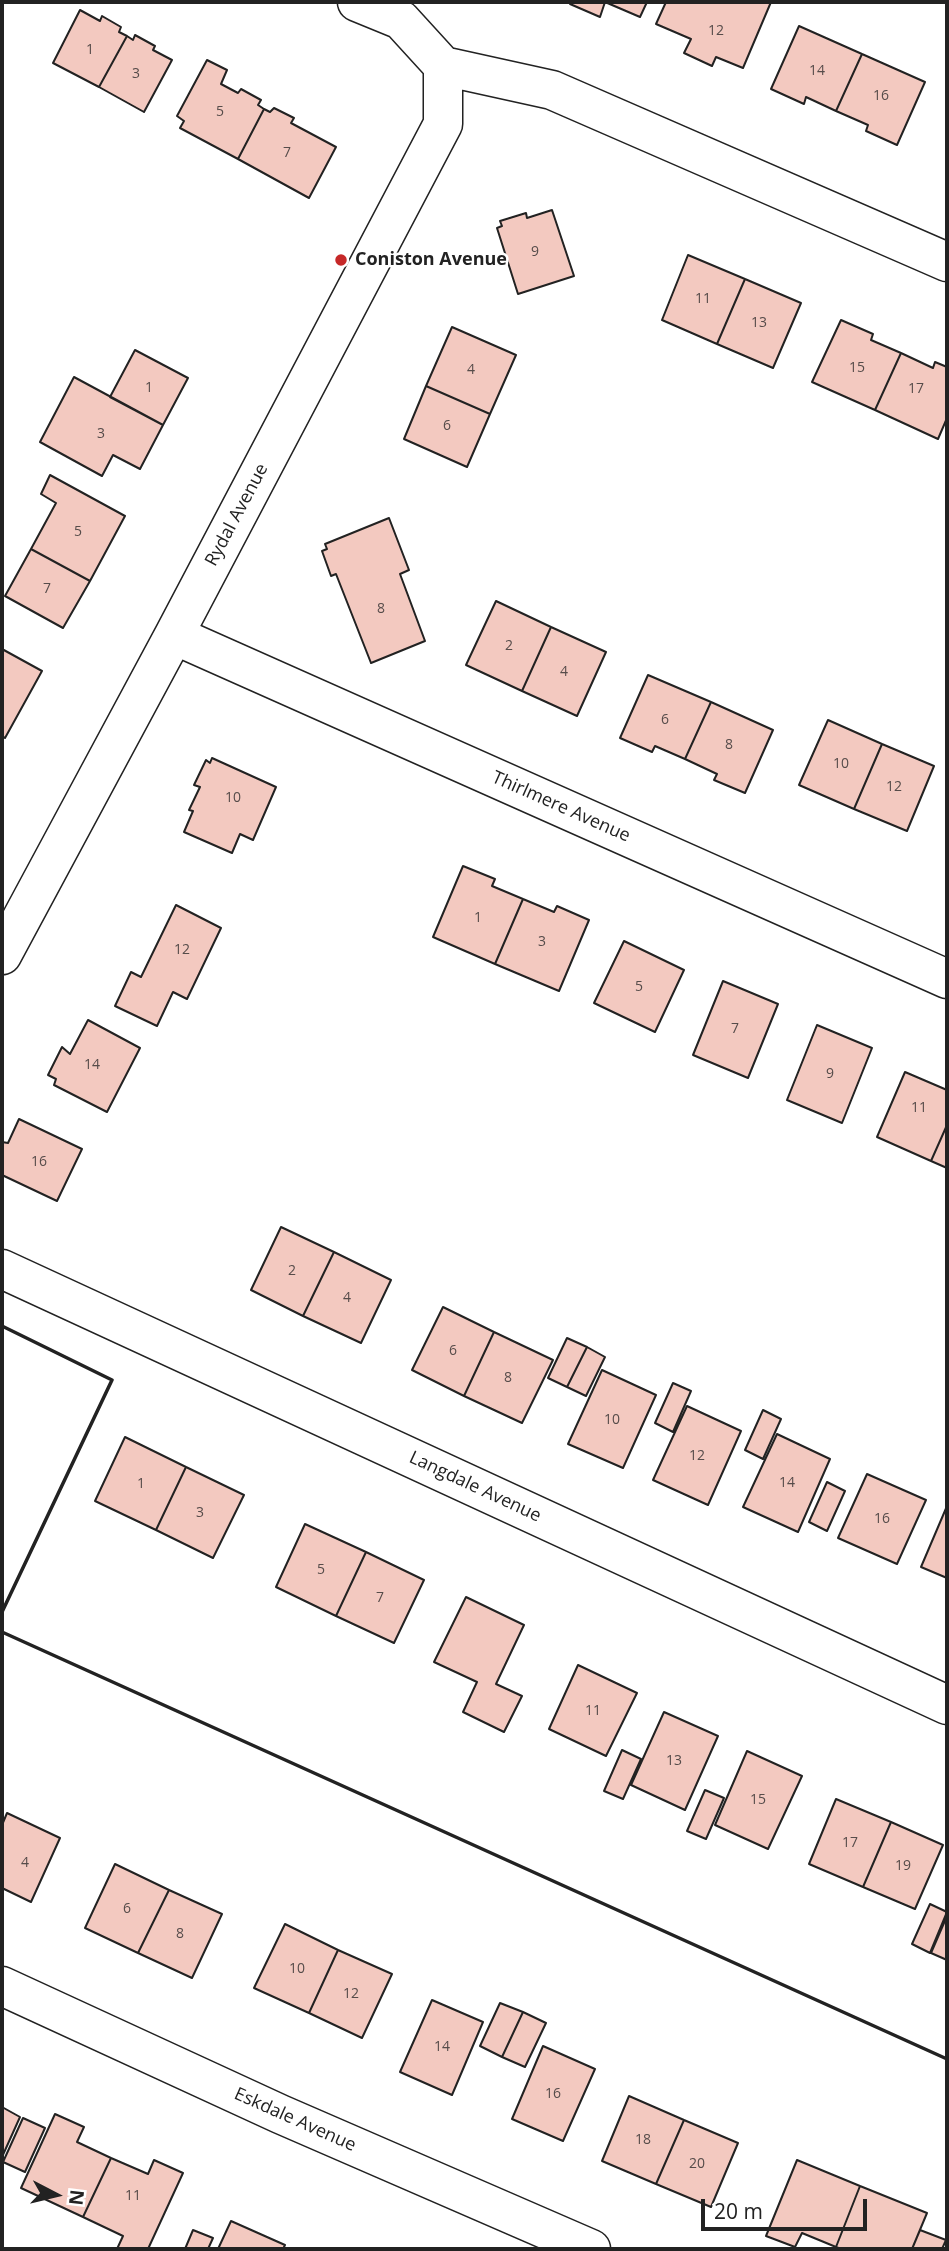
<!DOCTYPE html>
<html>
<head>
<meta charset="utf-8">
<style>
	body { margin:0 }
	#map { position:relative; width:949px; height:2251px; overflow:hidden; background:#fff; font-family:"Open Sans",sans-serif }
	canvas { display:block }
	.frame { position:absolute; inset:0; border:4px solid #222; pointer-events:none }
	.north { position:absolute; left:21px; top:2160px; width:70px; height:70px; -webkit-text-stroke:5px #fff; paint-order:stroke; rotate:97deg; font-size:19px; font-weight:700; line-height:28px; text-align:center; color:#222 }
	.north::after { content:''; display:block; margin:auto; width:24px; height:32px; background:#222; clip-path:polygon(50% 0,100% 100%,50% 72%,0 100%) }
	.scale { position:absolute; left:701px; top:2199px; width:166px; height:32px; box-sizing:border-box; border:4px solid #222; border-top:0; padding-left:9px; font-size:21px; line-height:24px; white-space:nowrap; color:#222; -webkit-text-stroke:5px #fff; paint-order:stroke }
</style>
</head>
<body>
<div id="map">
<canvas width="949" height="2251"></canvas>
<div class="frame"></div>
<div class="north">N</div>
<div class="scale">20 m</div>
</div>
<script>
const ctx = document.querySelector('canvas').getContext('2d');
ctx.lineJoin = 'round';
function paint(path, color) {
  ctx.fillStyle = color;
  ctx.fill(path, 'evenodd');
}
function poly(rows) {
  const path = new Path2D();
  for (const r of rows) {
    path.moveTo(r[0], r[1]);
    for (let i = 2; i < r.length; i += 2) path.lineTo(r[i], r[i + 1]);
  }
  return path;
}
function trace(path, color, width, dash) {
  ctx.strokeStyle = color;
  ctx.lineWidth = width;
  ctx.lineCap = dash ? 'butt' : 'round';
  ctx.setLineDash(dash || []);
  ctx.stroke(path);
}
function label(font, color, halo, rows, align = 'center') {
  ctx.font = font + ' "Open Sans",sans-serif';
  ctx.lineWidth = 5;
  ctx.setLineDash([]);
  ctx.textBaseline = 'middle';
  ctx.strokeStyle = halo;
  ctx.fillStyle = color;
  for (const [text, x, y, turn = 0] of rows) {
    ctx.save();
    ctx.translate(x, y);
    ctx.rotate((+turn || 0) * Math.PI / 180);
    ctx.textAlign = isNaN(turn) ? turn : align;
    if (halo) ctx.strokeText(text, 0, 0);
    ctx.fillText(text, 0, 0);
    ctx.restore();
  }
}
const building = poly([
	[571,2,647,2,640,17,605,2,600,17,570,4,571,2],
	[666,2,771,2,743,68,716,57,712,66,684,53,691,39,656,24,666,2],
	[80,10,100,21,102,16,121,27,119,32,127,36,99,87,53,63,80,10],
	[799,26,862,54,836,111,806,97,804,104,771,89,799,26],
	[135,35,155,46,153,50,172,60,144,112,99,87,127,36,133,40,135,35],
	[862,54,925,82,897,145,866,131,868,125,836,111,862,54],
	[207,60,227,70,221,84,238,93,241,89,261,100,258,105,264,109,238,159,180,128,184,121,177,116,207,60],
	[274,108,294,118,291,123,336,147,309,198,238,159,264,109,270,112,274,108],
	[552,210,574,276,518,294,497,228,502,226,500,221,526,213,527,218,552,210],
	[688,255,745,279,717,344,662,320,688,255],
	[745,279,801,303,773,368,717,344,745,279],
	[841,320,873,334,871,340,901,353,875,410,812,382,841,320],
	[452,327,516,355,490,414,426,386,452,327],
	[135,350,188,378,163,425,110,397,135,350],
	[901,353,933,368,935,362,947,367,947,418,938,439,875,410,901,353],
	[74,377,163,425,140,469,113,455,102,476,40,442,74,377],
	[426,386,490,414,467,467,404,439,426,386],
	[50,475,125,516,90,581,31,549,56,503,41,494,50,475],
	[389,518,409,570,400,574,425,641,371,663,336,574,331,576,322,551,327,549,325,544,389,518],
	[31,549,90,581,63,628,5,596,31,549],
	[496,601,551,627,522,691,466,665,496,601],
	[551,627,606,652,577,716,522,691,551,627],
	[2,649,42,671,5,738,2,736,2,649],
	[648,675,711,702,685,759,655,746,652,752,620,738,648,675],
	[711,702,773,730,745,793,714,780,717,774,685,759,711,702],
	[828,720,882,744,854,809,799,785,828,720],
	[882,744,934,766,907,831,854,809,882,744],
	[212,758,276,787,253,840,240,834,232,853,184,832,193,811,189,810,200,787,194,785,206,760,210,763,212,758],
	[463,866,495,879,492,886,523,899,495,964,433,937,463,866],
	[523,899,554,912,557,906,589,920,559,991,495,964,523,899],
	[176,905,221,928,187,999,173,992,157,1026,115,1006,131,972,141,977,176,905],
	[624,941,684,970,655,1032,594,1003,624,941],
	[723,981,778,1004,748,1078,693,1055,723,981],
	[88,1020,140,1048,107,1112,54,1085,56,1079,48,1075,62,1047,70,1054,88,1020],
	[817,1025,872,1048,842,1123,787,1100,817,1025],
	[905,1072,947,1090,947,1125,931,1161,877,1137,905,1072],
	[19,1119,82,1149,57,1201,2,1175,2,1142,8,1143,19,1119],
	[947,1125,947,1168,931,1161,947,1125],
	[281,1227,334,1252,303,1316,251,1290,281,1227],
	[334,1252,391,1280,361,1343,303,1316,334,1252],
	[443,1307,494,1332,464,1396,412,1370,443,1307],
	[494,1332,553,1360,522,1423,464,1396,494,1332],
	[567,1338,587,1347,567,1387,548,1378,567,1338],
	[587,1347,605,1357,586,1396,567,1387,587,1347],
	[602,1370,656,1395,623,1468,568,1444,602,1370],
	[673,1383,691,1391,673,1432,655,1423,673,1383],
	[687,1406,741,1431,708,1505,653,1480,687,1406],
	[763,1410,781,1419,763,1459,745,1450,763,1410],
	[777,1434,830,1459,798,1532,743,1507,777,1434],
	[125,1437,186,1467,156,1530,95,1501,125,1437],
	[186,1467,244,1495,213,1558,156,1530,186,1467],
	[867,1474,926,1500,897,1564,838,1538,867,1474],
	[827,1482,845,1491,827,1531,809,1522,827,1482],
	[947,1506,947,1578,921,1567,947,1506],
	[305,1524,366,1552,336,1616,276,1587,305,1524],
	[366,1552,424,1580,394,1643,336,1616,366,1552],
	[466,1597,524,1625,496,1684,522,1696,504,1732,463,1712,477,1682,434,1662,466,1597],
	[578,1665,637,1693,606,1756,549,1729,578,1665],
	[664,1712,718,1736,685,1810,631,1785,664,1712],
	[622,1750,641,1759,623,1799,604,1791,622,1750],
	[747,1751,802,1776,768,1849,715,1825,747,1751],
	[705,1790,724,1798,706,1839,687,1831,705,1790],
	[836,1799,891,1822,863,1887,809,1864,836,1799],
	[7,1813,60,1838,31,1902,2,1888,2,1825,7,1813],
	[891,1822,943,1845,915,1909,863,1887,891,1822],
	[115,1864,169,1890,138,1953,85,1928,115,1864],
	[169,1890,222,1914,192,1978,138,1953,169,1890],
	[930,1904,947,1912,930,1953,912,1944,930,1904],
	[947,1916,947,1960,931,1953,947,1916],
	[285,1924,338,1950,309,2013,254,1988,285,1924],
	[338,1950,392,1974,362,2038,309,2013,338,1950],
	[432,2000,483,2022,452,2095,400,2072,432,2000],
	[500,2003,523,2012,502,2057,480,2046,500,2003],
	[523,2012,546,2023,525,2067,502,2057,523,2012],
	[543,2046,595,2069,563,2141,512,2119,543,2046],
	[629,2096,684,2120,656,2184,602,2161,629,2096],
	[2,2107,20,2117,2,2157,2,2107],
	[55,2114,84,2127,77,2142,111,2158,83,2217,21,2188,55,2114],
	[23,2118,45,2128,25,2172,3,2162,23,2118],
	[684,2120,738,2143,711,2207,656,2184,684,2120],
	[111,2158,148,2174,154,2160,183,2173,148,2249,117,2249,123,2236,83,2217,111,2158],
	[797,2160,860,2186,836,2247,802,2233,795,2247,766,2236,797,2160],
	[860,2186,927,2213,912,2249,841,2249,836,2247,860,2186],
	[231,2221,285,2245,283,2249,218,2249,231,2221],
	[193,2230,213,2238,208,2249,185,2249,193,2230],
	[920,2230,946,2240,942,2249,912,2249,920,2230]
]);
paint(building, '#f3c9c0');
trace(building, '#222', 2);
const street = poly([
	[357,2,401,20,443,66,552,90,947,262],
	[174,635,947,979],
	[2,955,174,635,443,124,443,66],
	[2,1269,947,1705],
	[2,1986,280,2114,591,2249]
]);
trace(street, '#222', 41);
trace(street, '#fff', 38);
trace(poly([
	[2,1326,112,1380,2,1612],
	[2,1632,947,2059]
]), '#222', 3.5);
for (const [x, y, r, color] of [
	[341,260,7,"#c62828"]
]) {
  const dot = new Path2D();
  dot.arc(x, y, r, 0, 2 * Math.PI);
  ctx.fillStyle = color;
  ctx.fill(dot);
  trace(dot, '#fff', 2.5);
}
label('14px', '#564c4a', null, [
	["12",716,31],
	["1",90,50],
	["14",817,71],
	["3",136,74],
	["16",881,96],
	["5",220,112],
	["7",287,153],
	["9",535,252],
	["11",703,299],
	["13",759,323],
	["15",857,368],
	["4",471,370],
	["1",149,388],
	["17",916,389],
	["6",447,426],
	["3",101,434],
	["5",78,532],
	["7",47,589],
	["8",381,609],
	["2",509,646],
	["4",564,672],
	["6",665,720],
	["8",729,745],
	["10",841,764],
	["12",894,787],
	["10",233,798],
	["1",478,918],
	["3",542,942],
	["12",182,950],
	["5",639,987],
	["7",735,1029],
	["14",92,1065],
	["9",830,1074],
	["11",919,1108],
	["16",39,1162],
	["2",292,1271],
	["4",347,1298],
	["6",453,1351],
	["8",508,1378],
	["10",612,1420],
	["12",697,1456],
	["14",787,1483],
	["1",141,1484],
	["3",200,1513],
	["16",882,1519],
	["5",321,1570],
	["7",380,1598],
	["11",593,1711],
	["13",674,1761],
	["15",758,1800],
	["17",850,1843],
	["4",25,1863],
	["19",903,1866],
	["6",127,1909],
	["8",180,1934],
	["10",297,1969],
	["12",351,1994],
	["14",442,2047],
	["16",553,2094],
	["18",643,2140],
	["20",697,2164],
	["11",133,2196]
]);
label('bold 18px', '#222', '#fff', [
	["Coniston Avenue",355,260]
], 'left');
label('18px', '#222', '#fff', [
	["Rydal Avenue",237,515,-62],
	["Thirlmere Avenue",561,807,24],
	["Langdale Avenue",475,1487,25],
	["Eskdale Avenue",295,2120,24]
]);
</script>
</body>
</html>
